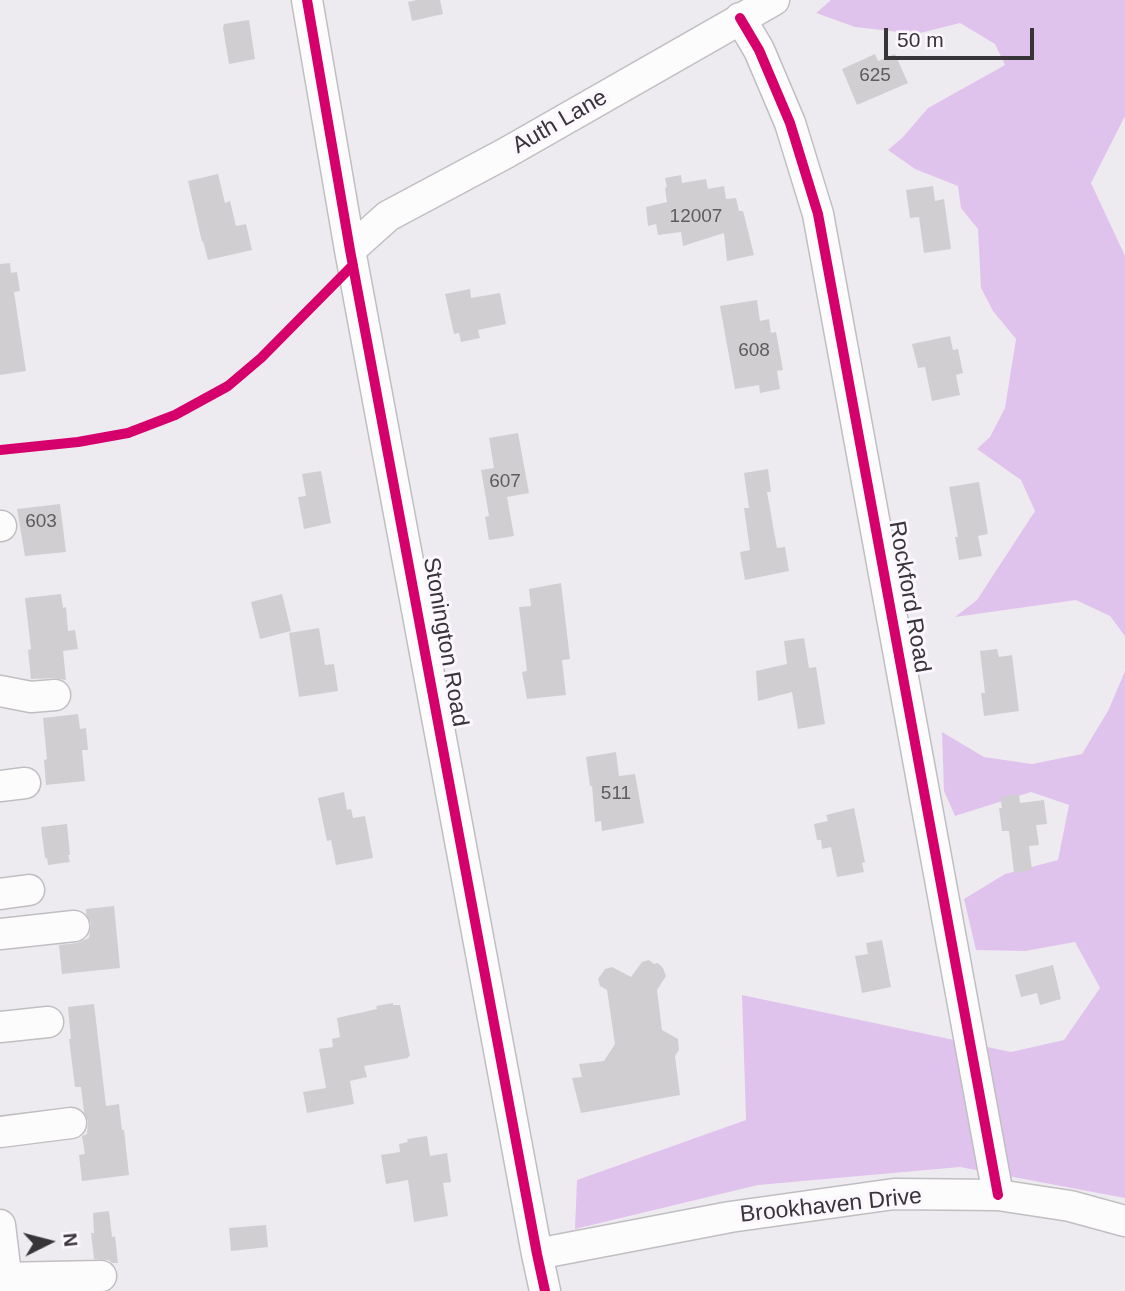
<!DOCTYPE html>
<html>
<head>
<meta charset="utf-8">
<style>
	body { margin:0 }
	#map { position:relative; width:1125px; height:1291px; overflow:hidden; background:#eeebf0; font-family:Helvetica,sans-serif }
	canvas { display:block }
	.north { position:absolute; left:14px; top:1207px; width:70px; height:70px; -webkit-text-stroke:5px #fcf6ff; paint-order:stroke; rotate:84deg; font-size:19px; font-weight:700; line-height:28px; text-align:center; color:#383539 }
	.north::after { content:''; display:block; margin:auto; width:24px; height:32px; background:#383539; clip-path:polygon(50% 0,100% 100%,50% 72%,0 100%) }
	.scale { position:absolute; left:884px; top:28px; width:150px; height:32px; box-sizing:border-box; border:4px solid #383539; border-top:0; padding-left:9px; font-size:21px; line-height:24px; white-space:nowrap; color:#383539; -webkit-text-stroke:5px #fcf6ff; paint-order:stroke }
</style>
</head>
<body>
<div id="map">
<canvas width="1125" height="1291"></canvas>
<div class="north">N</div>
<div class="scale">50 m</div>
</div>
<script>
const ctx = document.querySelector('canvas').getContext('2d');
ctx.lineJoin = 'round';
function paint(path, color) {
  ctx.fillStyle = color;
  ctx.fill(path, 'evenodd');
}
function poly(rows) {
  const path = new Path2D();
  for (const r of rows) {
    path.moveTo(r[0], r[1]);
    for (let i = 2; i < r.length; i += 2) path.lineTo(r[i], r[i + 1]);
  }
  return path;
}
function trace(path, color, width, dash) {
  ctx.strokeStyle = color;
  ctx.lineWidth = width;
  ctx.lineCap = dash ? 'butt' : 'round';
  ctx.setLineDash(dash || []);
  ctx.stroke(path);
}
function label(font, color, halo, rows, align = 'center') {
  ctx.font = font + ' Helvetica,sans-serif';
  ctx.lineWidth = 6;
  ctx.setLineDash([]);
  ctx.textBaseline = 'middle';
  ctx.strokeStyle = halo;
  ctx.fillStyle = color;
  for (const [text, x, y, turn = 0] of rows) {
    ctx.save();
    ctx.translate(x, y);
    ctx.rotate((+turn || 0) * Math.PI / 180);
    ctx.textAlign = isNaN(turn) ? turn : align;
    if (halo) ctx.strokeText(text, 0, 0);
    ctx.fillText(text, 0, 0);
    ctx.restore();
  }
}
paint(poly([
	[831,0,1125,0,1125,116,1091,183,1125,256,1125,636,1110,616,1076,600,955,617,977,600,1035,511,1021,480,977,449,990,437,1005,408,1016,339,993,311,981,288,978,229,961,208,958,186,915,169,888,150,903,137,928,108,1005,65,995,44,960,23,916,34,855,27,816,13],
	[1125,671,1125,1198,960,1167,758,1185,575,1229,577,1180,746,1120,742,995,1011,1052,1064,1040,1100,988,1075,942,1025,951,976,950,964,899,1005,874,1058,860,1069,805,1031,792,955,816,944,791,942,732,984,757,1032,764,1082,754,1108,711]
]), '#e0c3ed');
paint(poly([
	[417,0,440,0,443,14,412,21,408,2],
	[249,20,255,59,229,64,223,28,224,24],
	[875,54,878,61,895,54,908,83,857,105,842,69],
	[218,174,225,203,230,201,236,226,246,224,252,250,208,260,203,241,202,242,188,181],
	[681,175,682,183,706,179,708,189,724,186,726,199,736,198,739,211,743,211,754,255,727,261,724,233,683,246,681,232,658,235,656,224,648,226,646,207,667,202,665,188,667,187,665,178],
	[933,186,935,201,944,199,951,249,924,253,919,217,910,218,906,190],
	[10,263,11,273,17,272,20,291,14,292,26,371,0,375,0,264],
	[470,289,471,298,500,293,506,324,478,330,480,338,461,342,459,333,454,334,445,294],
	[757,300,760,321,769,319,771,333,776,332,783,370,777,371,780,389,760,393,759,385,735,389,720,306],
	[950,336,953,350,958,349,963,373,956,375,960,395,932,401,925,367,918,368,912,344],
	[518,433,529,493,507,497,514,536,489,540,485,517,489,516,481,470,494,468,489,438],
	[768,469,771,492,767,492,777,548,785,547,789,571,745,580,740,552,750,550,744,508,749,508,744,473],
	[321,471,331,523,304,529,298,497,306,496,302,474],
	[979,482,988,534,978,536,982,556,959,560,955,537,958,537,949,487],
	[60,504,66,552,25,556,17,509],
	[561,583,570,659,562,660,566,695,527,699,522,672,527,671,519,607,531,606,529,589],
	[61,594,63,608,66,607,68,631,75,630,78,649,63,651,66,680,54,678,31,679,28,650,31,649,25,598],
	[282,594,291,631,260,639,251,602],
	[319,628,325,665,334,664,338,691,299,697,289,633],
	[804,638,809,668,816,667,825,724,798,729,792,692,758,701,756,671,787,664,784,641],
	[997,649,999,657,1012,655,1019,711,984,716,981,693,985,693,980,651],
	[78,714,80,729,86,728,88,750,82,750,85,781,46,785,44,760,47,759,43,718],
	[616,752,619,776,635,774,644,823,602,831,601,821,595,822,592,786,590,786,586,757],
	[344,792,347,810,351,809,353,818,365,816,373,858,336,865,331,840,327,841,318,798],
	[1019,794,1020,803,1044,800,1047,824,1036,825,1039,845,1029,846,1032,870,1014,873,1009,831,1002,831,999,808,1002,808,1000,797],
	[854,808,865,862,862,863,864,872,837,877,831,847,822,849,821,840,817,840,814,824,828,821,826,815],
	[67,824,70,855,68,855,70,862,48,865,47,858,45,858,41,827],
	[114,906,120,968,62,974,59,945,77,943,89,938,91,923,86,914,86,909],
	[882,940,891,987,862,993,855,956,868,954,866,943],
	[649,960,654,964,658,963,663,968,666,976,657,990,662,1030,678,1039,679,1050,675,1056,680,1095,581,1113,572,1078,582,1077,579,1064,604,1061,615,1044,607,990,600,986,598,979,605,969,612,967,631,977,642,962],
	[1053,965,1061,999,1040,1005,1037,993,1021,997,1015,975],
	[393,1003,393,1005,400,1005,410,1056,408,1057,408,1058,364,1066,367,1077,350,1081,354,1104,307,1113,303,1092,326,1088,319,1049,333,1047,332,1039,340,1037,337,1018,377,1009,376,1006],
	[94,1004,106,1106,119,1104,122,1130,124,1130,129,1175,82,1181,79,1155,85,1154,82,1136,87,1134,88,1121,84,1112,81,1087,75,1087,69,1039,71,1039,68,1007],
	[427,1136,430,1156,447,1153,451,1182,443,1183,448,1216,414,1222,408,1180,386,1184,381,1155,400,1152,399,1144,408,1142,407,1139],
	[109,1211,112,1237,115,1236,118,1263,112,1263,109,1260,94,1259,91,1233,94,1233,93,1213],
	[266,1225,268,1247,231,1251,229,1228]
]), '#d1ced2');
const minor = poly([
	[307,0,350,250,537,1254,545,1291],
	[740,18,759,50,790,123,818,214,998,1195],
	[350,250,388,216,506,153,774,0],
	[0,526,1,526],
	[0,691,31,697,55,695],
	[0,786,25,783],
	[0,894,29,890],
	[0,934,74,926],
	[0,1027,48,1022],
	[0,1132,71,1123],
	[0,1225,8,1291],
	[537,1254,730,1217,894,1194,998,1195,1070,1206,1125,1221],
	[0,1278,101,1276]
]);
trace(minor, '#c1bec2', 33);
trace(minor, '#fcfcfd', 30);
trace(poly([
	[307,0,350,250,537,1254,545,1291],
	[740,18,759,50,790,123,818,214,998,1195],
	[0,450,78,442,128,433,175,415,228,386,261,358,353,265]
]), '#d6006c', 10);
label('19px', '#5e5b5f', null, [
	["625",875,76],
	["12007",696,217],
	["608",754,351],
	["607",505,482],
	["603",41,522],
	["511",616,794]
]);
label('23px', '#383539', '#fcf6ff', [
	["Auth Lane",560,122,-30],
	["Rockford Road",909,597,80],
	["Stonington Road",445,642,80],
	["Brookhaven Drive",831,1206,-6]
]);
</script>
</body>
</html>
